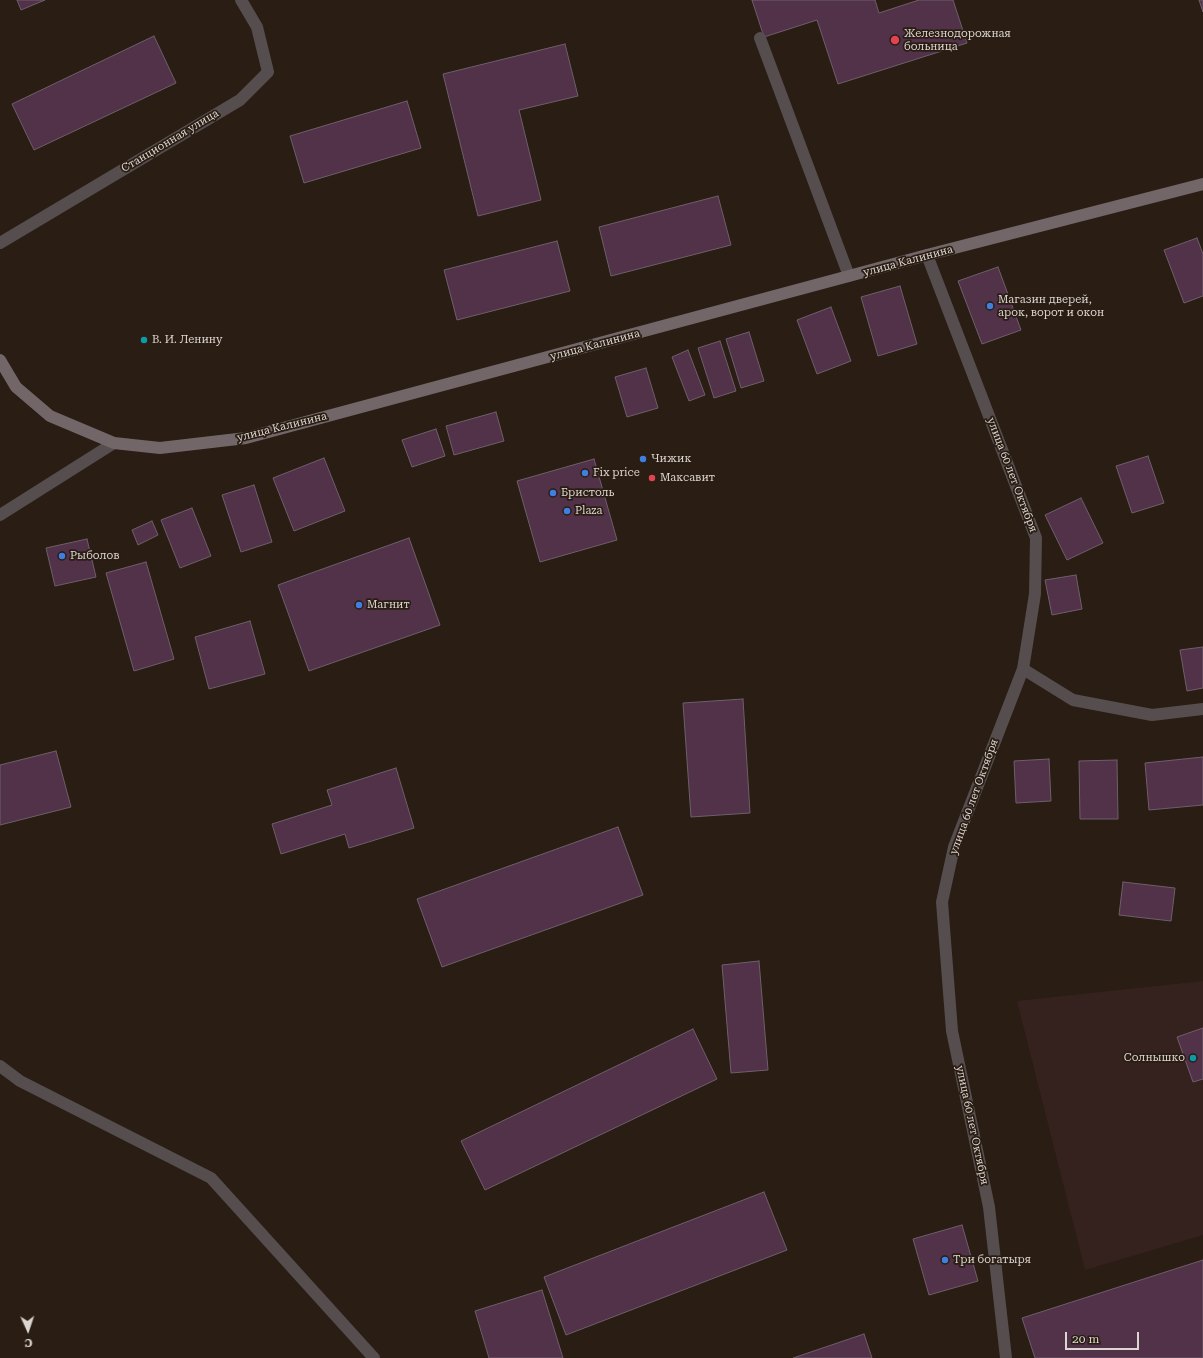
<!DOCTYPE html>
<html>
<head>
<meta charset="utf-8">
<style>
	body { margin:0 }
	#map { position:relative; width:1203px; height:1358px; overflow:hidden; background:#291d14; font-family:"Roboto Serif",serif }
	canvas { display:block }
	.north { position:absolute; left:8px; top:1310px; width:40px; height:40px; -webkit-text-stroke:3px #291d14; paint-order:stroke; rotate:177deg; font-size:11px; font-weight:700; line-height:16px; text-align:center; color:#ddd5cf }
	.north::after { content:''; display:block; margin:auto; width:14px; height:18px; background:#ddd5cf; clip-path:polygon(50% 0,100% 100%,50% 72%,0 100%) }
	.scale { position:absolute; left:1065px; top:1332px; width:74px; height:18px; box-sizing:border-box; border:2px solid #ddd5cf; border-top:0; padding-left:5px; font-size:12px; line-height:14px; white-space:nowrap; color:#ddd5cf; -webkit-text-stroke:3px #291d14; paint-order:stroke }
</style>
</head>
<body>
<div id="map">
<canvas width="1203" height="1358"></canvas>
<div class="north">С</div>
<div class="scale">20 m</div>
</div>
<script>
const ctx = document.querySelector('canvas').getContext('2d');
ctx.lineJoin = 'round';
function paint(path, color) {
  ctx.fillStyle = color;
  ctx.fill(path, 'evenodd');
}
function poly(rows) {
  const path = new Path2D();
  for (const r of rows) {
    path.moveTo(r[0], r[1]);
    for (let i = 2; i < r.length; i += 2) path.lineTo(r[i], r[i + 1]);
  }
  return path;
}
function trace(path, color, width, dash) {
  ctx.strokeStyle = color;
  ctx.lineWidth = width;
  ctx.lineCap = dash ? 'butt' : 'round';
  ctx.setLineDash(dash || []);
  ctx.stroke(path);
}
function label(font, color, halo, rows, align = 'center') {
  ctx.font = font + ' "Roboto Serif",serif';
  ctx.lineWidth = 3.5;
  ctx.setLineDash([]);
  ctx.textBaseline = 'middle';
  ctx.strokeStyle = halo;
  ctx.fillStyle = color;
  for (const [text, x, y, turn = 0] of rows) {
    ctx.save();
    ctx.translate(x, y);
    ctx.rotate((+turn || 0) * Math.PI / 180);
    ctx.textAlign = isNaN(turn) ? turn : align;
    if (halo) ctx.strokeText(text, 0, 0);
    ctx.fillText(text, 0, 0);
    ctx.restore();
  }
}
paint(poly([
	[1203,981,1203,1235,1085,1270,1017,1001]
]), '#35221f');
const building = poly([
	[17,0,45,0,21,10,17,0],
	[752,0,875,0,879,13,919,0,953,0,967,43,838,84,817,20,764,37,752,0],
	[1199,0,1203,0,1203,12,1199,0],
	[154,36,176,83,34,150,12,104,154,36],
	[565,44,578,96,519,110,541,200,478,216,443,74,565,44],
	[407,101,421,148,304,183,290,136,407,101],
	[718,196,731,245,611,276,599,227,718,196],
	[1197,238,1203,254,1203,296,1184,303,1164,250,1197,238],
	[557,241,570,291,457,320,444,270,557,241],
	[998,267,1021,330,982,344,958,281,998,267],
	[900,286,917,344,878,356,861,297,900,286],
	[831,307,851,361,817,374,797,320,831,307],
	[749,332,764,381,741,388,726,339,749,332],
	[720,341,736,391,714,398,698,348,720,341],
	[688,350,705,395,689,401,672,357,688,350],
	[646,368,658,408,627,417,615,377,646,368],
	[496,412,504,441,454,455,446,426,496,412],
	[436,429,445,456,412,467,402,440,436,429],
	[1148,456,1164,503,1132,513,1116,466,1148,456],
	[324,458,345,511,294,531,273,478,324,458],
	[594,459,617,540,540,562,517,481,594,459],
	[254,485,272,542,241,552,222,495,254,485],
	[1081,498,1103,543,1067,560,1045,515,1081,498],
	[192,508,211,556,180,568,161,520,192,508],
	[152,521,158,535,138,545,132,530,152,521],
	[409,538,440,625,309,671,278,585,409,538],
	[87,539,96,577,55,586,46,548,87,539],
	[146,562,174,659,134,671,106,573,146,562],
	[1076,575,1082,609,1052,615,1045,580,1076,575],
	[250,621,265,674,209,689,195,637,250,621],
	[1203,647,1203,688,1187,691,1180,650,1203,647],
	[743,699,750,813,691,817,683,703,743,699],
	[56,751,71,807,0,825,0,765,56,751],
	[1203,757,1203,805,1149,810,1145,763,1203,757],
	[1049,759,1051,801,1016,803,1014,761,1049,759],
	[1117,760,1118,819,1080,819,1079,761,1117,760],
	[396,768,414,828,349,848,345,834,281,854,272,824,332,805,327,790,396,768],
	[618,827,643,895,442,967,417,899,618,827],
	[1123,882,1175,888,1171,921,1119,915,1123,882],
	[759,961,768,1070,731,1073,722,965,759,961],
	[1203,1028,1203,1079,1193,1082,1177,1037,1203,1028],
	[693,1029,717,1079,485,1190,461,1141,693,1029],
	[764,1192,787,1250,566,1335,544,1277,764,1192],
	[962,1225,978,1281,929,1295,913,1239,962,1225],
	[1203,1260,1203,1358,1035,1358,1022,1318,1203,1260],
	[542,1290,563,1358,489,1358,475,1311,542,1290],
	[864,1334,872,1358,793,1358,864,1334]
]);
paint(building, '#513249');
trace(building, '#6e5f6a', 1);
trace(poly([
	[760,38,849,276],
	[1023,669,1073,700,1152,715,1203,709],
	[0,1066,20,1081,211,1178,374,1358]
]), '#554d4e', 12);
trace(poly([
	[0,243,240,100,268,72,257,27,241,0],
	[927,255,1036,538,1035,594,1023,669,954,847,942,902,952,1031,989,1207,1006,1358],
	[0,515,114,443]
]), '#554d4e', 12);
trace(poly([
	[0,360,16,387,50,416,114,443,160,448,246,438,927,255,1203,184]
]), '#736668', 12);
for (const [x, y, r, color] of [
	[895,40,5,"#e0444e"],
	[990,306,4,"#3f7fe0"],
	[144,340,4,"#0f9aa8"],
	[643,459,4,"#3f7fe0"],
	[585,473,4,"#3f7fe0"],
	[652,478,4,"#e0444e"],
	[553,493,4,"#3f7fe0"],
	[567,511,4,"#3f7fe0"],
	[62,556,4,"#3f7fe0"],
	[359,605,4,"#3f7fe0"],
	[1193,1058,4,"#0f9aa8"],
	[945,1260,4,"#3f7fe0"]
]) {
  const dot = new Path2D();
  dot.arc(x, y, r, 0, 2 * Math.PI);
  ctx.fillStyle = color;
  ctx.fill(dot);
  trace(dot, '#291d14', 1.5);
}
label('11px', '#ddd5cf', '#291d14', [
	["Железнодорожная",904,34],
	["больница",904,47],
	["Магазин дверей,",998,300],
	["арок, ворот и окон",998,313],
	["В. И. Ленину",152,340],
	["Чижик",651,459],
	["Fix price",593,473],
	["Максавит",660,478],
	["Бристоль",561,493],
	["Plaza",575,511],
	["Рыболов",70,556],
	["Магнит",367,605],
	["Солнышко",1185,1058,"right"],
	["Три богатыря",953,1260]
], 'left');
label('11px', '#ddd5cf', '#291d14', [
	["Станционная улица",170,141,-31],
	["улица Калинина",908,261,-15],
	["улица Калинина",595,345,-15],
	["улица Калинина",282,427,-14],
	["улица 60 лет Октября",1012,475,69],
	["улица 60 лет Октября",974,797,-70],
	["улица 60 лет Октября",972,1125,78]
]);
</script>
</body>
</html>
